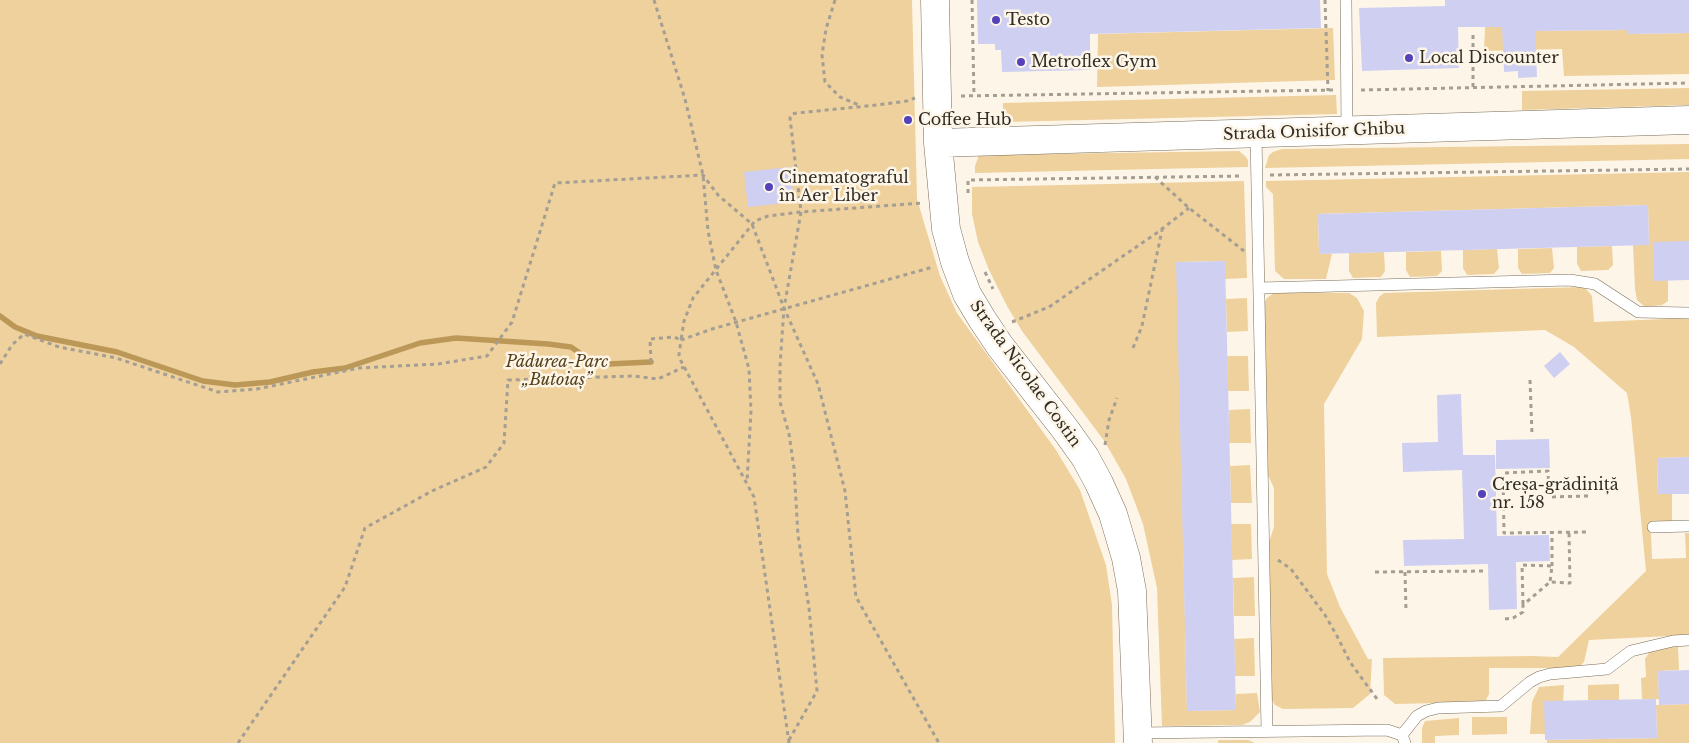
<!DOCTYPE html>
<html>
<head>
<meta charset="utf-8">
<style>
	body { margin:0 }
	canvas { display:block; background:#fdf6e8 }
</style>
</head>
<body>
<canvas width="1689" height="743"></canvas>
<script>
const ctx = document.querySelector('canvas').getContext('2d');
ctx.lineJoin = 'round';
function paint(path, color) {
  ctx.fillStyle = color;
  ctx.fill(path, 'evenodd');
}
function poly(rows) {
  const path = new Path2D();
  for (const r of rows) {
    path.moveTo(r[0], r[1]);
    for (let i = 2; i < r.length; i += 2) path.lineTo(r[i], r[i + 1]);
  }
  return path;
}
function trace(path, color, width, dash) {
  ctx.strokeStyle = color;
  ctx.lineWidth = width;
  ctx.lineCap = dash ? 'butt' : 'round';
  ctx.setLineDash(dash || []);
  ctx.stroke(path);
}
function label(font, color, halo, rows, align = 'center') {
  ctx.font = font + ' "Libre Baskerville",serif';
  ctx.lineWidth = 5;
  ctx.setLineDash([]);
  ctx.textBaseline = 'middle';
  ctx.strokeStyle = halo;
  ctx.fillStyle = color;
  for (const [text, x, y, turn = 0] of rows) {
    ctx.save();
    ctx.translate(x, y);
    ctx.rotate((+turn || 0) * Math.PI / 180);
    ctx.textAlign = isNaN(turn) ? turn : align;
    if (halo) ctx.strokeText(text, 0, 0);
    ctx.fillText(text, 0, 0);
    ctx.restore();
  }
}
paint(poly([
	[0,0,912,0,917,199,940,276,957,313,1056,450,1080,490,1106,565,1112,605,1115,743,0,743],
	[1536,26,1537,31,1627,30,1628,34,1689,33,1689,74,1564,76,1562,49,1484,51,1485,27],
	[1333,28,1335,80,1097,87,1098,34],
	[1689,88,1689,105,1522,110,1522,91],
	[1336,95,1337,114,1003,122,1003,103],
	[1689,144,1689,159,1265,168,1269,155,1273,152,1282,149],
	[1239,151,1245,156,1248,160,1248,167,975,173,975,166,979,155],
	[1689,172,1689,241,1668,280,1668,301,1662,305,1645,307,1637,300,1635,289,1633,245,1649,245,1648,205,1318,214,1319,254,1332,254,1326,279,1284,279,1275,271,1273,194,1266,187,1266,181],
	[1244,181,1247,278,1225,279,1225,261,1177,262,1187,711,1236,710,1236,694,1257,693,1260,712,1250,722,1242,725,1162,726,1157,588,1143,524,1126,479,1105,442,1022,331,1007,306,989,270,978,242,972,214,972,187],
	[1612,246,1613,265,1608,270,1581,271,1577,264,1577,247],
	[1552,248,1554,268,1550,273,1522,274,1518,268,1518,249],
	[1497,249,1499,268,1494,274,1467,275,1463,268,1463,250],
	[1441,251,1442,271,1437,276,1410,277,1406,270,1406,252],
	[1384,252,1385,271,1381,277,1353,278,1349,271,1349,253],
	[1582,287,1587,290,1592,296,1594,322,1689,318,1689,457,1657,458,1658,494,1672,494,1672,521,1652,522,1651,534,1652,559,1686,558,1685,533,1689,533,1689,635,1589,640,1584,662,1580,666,1571,668,1489,668,1489,694,1486,700,1482,702,1395,704,1384,695,1383,658,1532,656,1558,657,1646,571,1631,417,1627,393,1574,347,1545,330,1377,337,1376,303,1379,297,1384,293],
	[1275,292,1349,293,1357,298,1364,311,1362,339,1324,404,1327,574,1340,607,1368,659,1372,659,1370,694,1353,708,1283,709,1275,705,1272,700,1269,542,1274,527,1274,488,1267,473,1264,303,1267,298],
	[1247,298,1248,331,1227,332,1226,299],
	[1227,356,1248,356,1249,391,1228,391],
	[1250,409,1251,443,1229,443,1229,410],
	[1250,465,1252,503,1231,503,1230,466],
	[1231,524,1251,524,1252,559,1232,560],
	[1254,577,1255,616,1234,616,1233,578],
	[1254,638,1255,676,1235,676,1234,639],
	[1678,646,1679,670,1658,671,1659,699,1642,699,1641,678,1646,677,1645,659,1650,651,1664,647],
	[1619,684,1619,700,1588,700,1588,685],
	[1564,685,1563,701,1545,734,1530,734,1532,702,1539,687],
	[1689,704,1689,743,1547,743,1547,740,1657,738,1656,705],
	[1472,717,1507,717,1507,734,1472,735],
	[1459,718,1459,735,1435,736,1435,743,1422,743,1422,728,1425,721],
	[1218,740,1248,740,1255,743,1218,743]
]), '#efd19d');
trace(poly([
	[0,316,15,327,37,336,117,352,203,381,235,385,270,382,313,372,345,368,420,343,456,338,548,344,571,347,591,361,608,364,651,362]
]), '#bc9858', 5.5);
paint(poly([
	[977,0,1320,0,1321,28,1090,34,1090,70,1002,72,1001,50,995,50,995,44,978,44],
	[1445,0,1689,0,1689,33,1627,34,1627,30,1535,31,1537,77,1518,78,1518,71,1504,72,1502,27,1458,27,1459,68,1362,71,1359,8,1445,6],
	[790,167,794,202,748,207,744,172],
	[1648,205,1649,245,1319,254,1318,214],
	[1689,241,1689,280,1654,281,1653,242],
	[1225,261,1236,710,1187,711,1176,262],
	[1560,352,1570,364,1554,378,1544,366],
	[1461,394,1463,455,1495,455,1497,536,1549,535,1550,561,1516,562,1517,609,1489,610,1488,564,1404,566,1403,540,1464,539,1462,470,1403,472,1402,443,1438,442,1437,395],
	[1549,439,1550,468,1496,469,1496,440],
	[1689,457,1689,494,1658,494,1657,458],
	[1689,670,1689,704,1659,705,1658,671],
	[1656,699,1657,738,1545,740,1544,701]
]), '#cfcff2');
const lane = poly([
	[1346,0,1347,131],
	[1256,134,1267,731],
	[1259,288,1570,280,1595,284,1638,312,1689,313],
	[1653,527,1689,526],
	[1137,733,1387,730,1402,735,1405,743],
	[1402,735,1417,716,1426,711,1438,708,1501,706,1530,682,1539,677,1550,674,1607,669,1631,651,1673,641,1689,640]
]);
const secondary = poly([
	[935,0,938,143,946,229,955,262,967,294,982,319,1000,346,1065,429,1085,457,1099,483,1113,514,1126,558,1132,591,1138,743],
	[938,143,1689,120]
]);
trace(lane, '#776c59', 12);
trace(secondary, '#776c59', 29);
trace(poly([
	[654,0,685,99,703,175,708,231,716,270,736,322,749,369,751,411,747,482],
	[835,0,826,29,822,55,825,82,840,97,861,106],
	[972,0,974,96],
	[1325,0,1328,91],
	[1473,87,1473,31],
	[1361,90,1689,83],
	[961,96,1333,90],
	[1270,175,1689,169],
	[1155,177,1189,208,1244,251],
	[968,193,968,180,1243,176],
	[985,272,993,289],
	[1012,322,1049,307,1158,232,1189,208],
	[1133,348,1142,326,1162,230],
	[651,362,650,339,674,337,681,340,684,321,693,298,755,221,768,216,801,212,922,203],
	[0,364,12,345,24,334,59,347,116,358,218,392,257,389,359,368,438,364,487,356,512,322,555,183,703,175,718,195,752,224,784,308,818,384,845,491,856,597,939,743],
	[1530,380,1532,434],
	[1105,445,1109,420,1117,398],
	[1588,496,1549,497,1548,471,1503,473,1504,533,1589,532],
	[1278,560,1291,569,1325,615,1337,636,1350,662,1377,699],
	[1552,566,1552,533],
	[1375,572,1485,571],
	[1405,572,1406,610],
	[1523,604,1522,565,1552,566,1550,582],
	[1505,619,1513,618,1523,612,1523,605,1550,582,1570,583,1569,532],
	[789,740,817,691,809,608,798,535,794,468,789,434,780,402,780,366,784,308,801,212,790,118,792,114,797,113,877,105,907,101,915,98],
	[238,743,345,587,365,528,432,491,486,467,504,443,508,380,634,376,658,379,684,367],
	[789,743,754,497,681,361,679,355,681,340,712,329,933,267]
]), '#a49e93', 3, [4, 4]);
trace(lane, '#fff', 11);
trace(secondary, '#fff', 28);
for (const [x, y, r, color] of [
	[996,20,5,"#5541b9"],
	[1409,58,5,"#5541b9"],
	[1021,62,5,"#5541b9"],
	[908,120,5,"#5541b9"],
	[769,187,5,"#5541b9"],
	[1482,494,5,"#5541b9"]
]) {
  const dot = new Path2D();
  dot.arc(x, y, r, 0, 2 * Math.PI);
  ctx.fillStyle = color;
  ctx.fill(dot);
  trace(dot, '#fdf6e8', 2);
}
label('16px', '#312c24', '#fdf6e8', [
	["Testo",1006,20],
	["Local Discounter",1419,58],
	["Metroflex Gym",1031,62],
	["Coffee Hub",918,120],
	["Cinematograful",779,178],
	["în Aer Liber",779,196],
	["Creșa-grădiniță",1492,485],
	["nr. 158",1492,503]
], 'left');
label('16px', '#312c24', '#fdf6e8', [
	["Strada Onisifor Ghibu",1314,132,-2],
	["Strada Nicolae Costin",1025,374,54]
]);
label('italic 16px', '#54401a', '#fdf6e8', [
	["Pădurea-Parc",557,362],
	["„Butoiaș”",557,380]
]);
</script>
</body>
</html>
